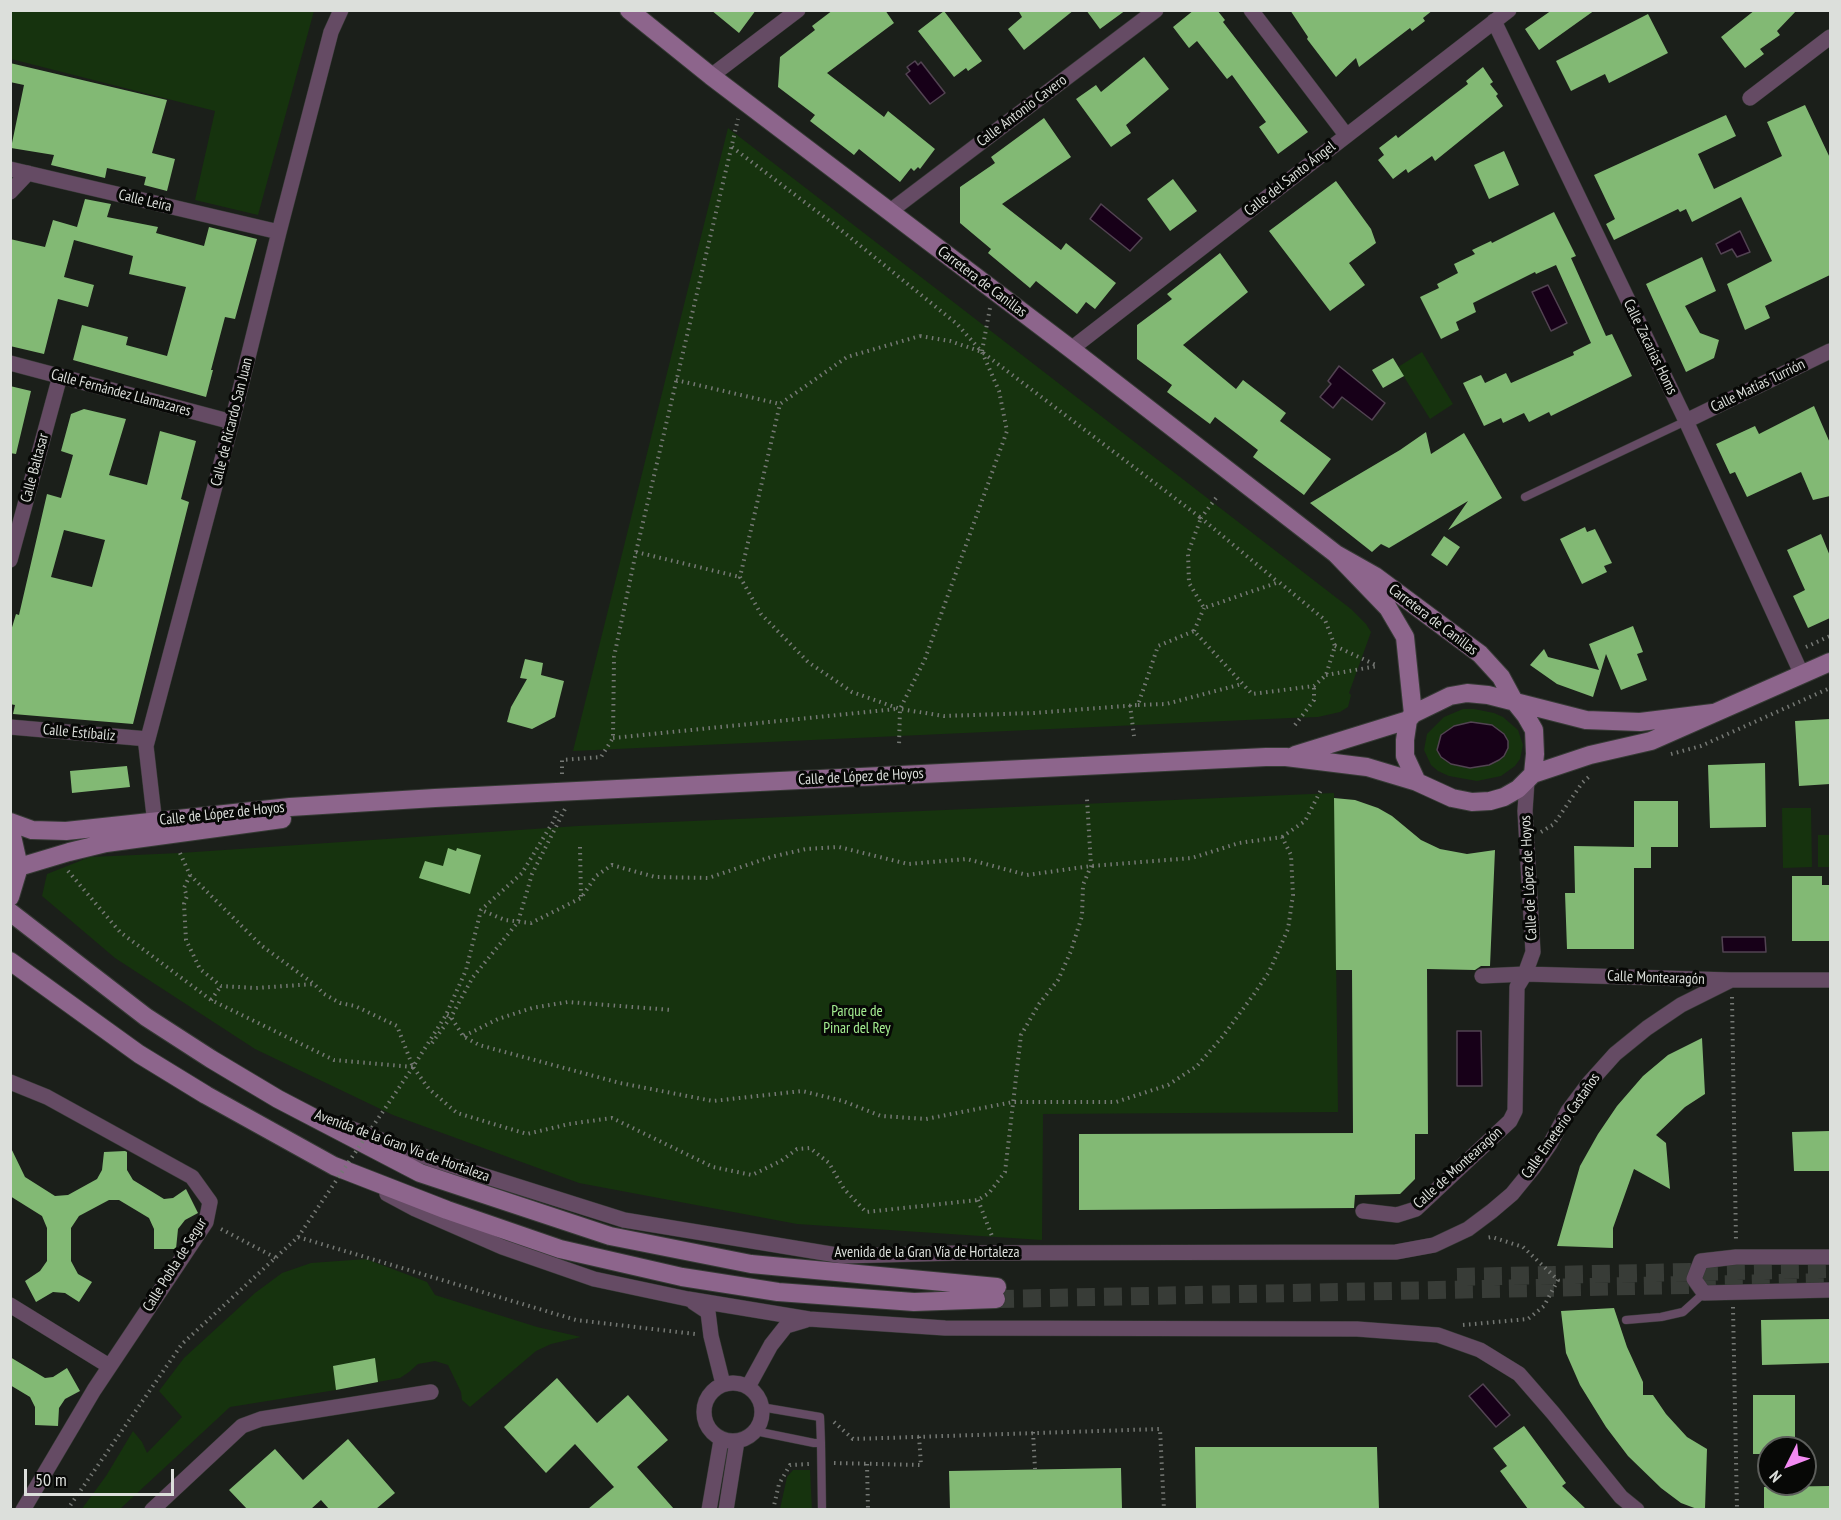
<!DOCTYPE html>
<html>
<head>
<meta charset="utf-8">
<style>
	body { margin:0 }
	#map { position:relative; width:1841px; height:1520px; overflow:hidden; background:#1b1f1a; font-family:"PT Sans Narrow",sans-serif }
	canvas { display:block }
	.frame { position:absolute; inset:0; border:12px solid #dcdfdb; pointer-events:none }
	.north { position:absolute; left:1757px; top:1436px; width:60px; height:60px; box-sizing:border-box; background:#070806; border:2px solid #5c5e5b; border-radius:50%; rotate:228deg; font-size:16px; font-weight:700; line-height:24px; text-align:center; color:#dcdfdb }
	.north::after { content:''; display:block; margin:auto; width:21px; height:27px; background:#f38af2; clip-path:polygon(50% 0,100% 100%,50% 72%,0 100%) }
	.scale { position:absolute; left:24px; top:1469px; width:150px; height:27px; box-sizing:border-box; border:3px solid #dcdfdb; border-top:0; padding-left:8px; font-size:18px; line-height:21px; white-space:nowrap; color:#dcdfdb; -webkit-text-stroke:4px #070806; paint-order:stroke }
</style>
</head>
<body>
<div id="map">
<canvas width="1841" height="1520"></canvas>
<div class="frame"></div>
<div class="north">N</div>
<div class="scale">50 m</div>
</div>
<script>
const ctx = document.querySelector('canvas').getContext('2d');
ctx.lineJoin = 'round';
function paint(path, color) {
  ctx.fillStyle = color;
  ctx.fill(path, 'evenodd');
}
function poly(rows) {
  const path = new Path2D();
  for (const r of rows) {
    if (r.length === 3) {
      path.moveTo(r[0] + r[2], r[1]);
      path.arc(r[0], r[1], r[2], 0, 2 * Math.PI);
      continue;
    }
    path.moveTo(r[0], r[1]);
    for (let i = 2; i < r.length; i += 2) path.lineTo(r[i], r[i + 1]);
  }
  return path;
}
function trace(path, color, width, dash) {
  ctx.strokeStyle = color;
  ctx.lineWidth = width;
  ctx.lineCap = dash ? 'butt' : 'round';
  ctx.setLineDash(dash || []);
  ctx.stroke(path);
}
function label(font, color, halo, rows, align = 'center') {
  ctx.font = font + ' "PT Sans Narrow",sans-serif';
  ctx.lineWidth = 6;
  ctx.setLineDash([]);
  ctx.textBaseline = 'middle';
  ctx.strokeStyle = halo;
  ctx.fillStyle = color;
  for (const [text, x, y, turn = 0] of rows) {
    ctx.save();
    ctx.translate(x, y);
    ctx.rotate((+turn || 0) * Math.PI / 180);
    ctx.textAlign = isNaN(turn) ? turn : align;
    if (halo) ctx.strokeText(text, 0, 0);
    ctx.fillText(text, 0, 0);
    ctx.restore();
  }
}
paint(poly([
	[10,11,314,11,258,215,195,200,215,111,11,59],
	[728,128,1351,609,1366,624,1371,632,1349,693,1351,695,1348,707,1340,712,1318,717,1290,718,573,751],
	[1422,352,1453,404,1430,419,1398,367],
	[1463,709,1474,709,1494,713,1503,717,1518,730,1523,745,1520,759,1515,766,1501,776,1477,781,1449,776,1438,771,1431,765,1424,750,1427,734,1444,717],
	[1334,793,1338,1112,1043,1114,1042,1240,797,1224,579,1183,393,1115,255,1049,115,958,42,896,47,874,90,857,180,853,578,826],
	[1782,808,1811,808,1812,867,1783,868],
	[1818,835,1830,835,1830,867,1818,867],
	[366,1259,427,1282,435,1295,537,1327,581,1337,551,1344,536,1351,470,1407,462,1400,461,1392,448,1365,435,1361,418,1364,409,1372,400,1378,378,1382,375,1358,333,1366,336,1390,230,1407,120,1509,81,1510,106,1476,133,1431,142,1442,147,1453,182,1417,159,1391,184,1358,255,1293,282,1273,311,1263],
	[793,1470,810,1470,812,1509,780,1509,787,1477]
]), '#16330e');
const water = poly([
	[915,61,918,65,921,62,945,93,930,104,906,74,910,71,907,67,915,61],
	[1101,204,1142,238,1130,251,1090,219,1101,204],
	[1740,231,1750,252,1737,257,1732,249,1721,254,1716,244,1740,231],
	[1548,285,1567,323,1551,331,1532,292,1548,285],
	[1339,366,1385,403,1372,420,1342,397,1333,408,1320,397,1331,384,1328,381,1339,366],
	[1471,722,1492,725,1504,734,1508,741,1508,748,1504,756,1499,760,1489,765,1470,768,1451,764,1441,757,1437,750,1441,735,1454,726,1471,722],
	[1722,937,1765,937,1766,952,1723,952,1722,937],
	[1457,1031,1481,1031,1482,1086,1457,1086,1457,1031],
	[1483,1384,1510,1415,1496,1427,1469,1396,1483,1384]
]);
paint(water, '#170018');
trace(water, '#524352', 1.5);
paint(poly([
	[711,10,756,10,739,33],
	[833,10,885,10,894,23,827,73,884,117,888,111,935,149,920,169,918,167,914,171,911,168,900,182,859,149,854,155,810,121,815,115,778,87,780,57,815,30,812,26],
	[1018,10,1074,10,1024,50,1008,29,1022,17],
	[1086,10,1126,10,1100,29],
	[1194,10,1217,10,1225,20,1223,22,1308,132,1278,154,1259,127,1266,122,1232,75,1227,79,1197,41,1189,48,1173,27],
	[1290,10,1433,10,1423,18,1425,21,1412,31,1410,28,1359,67,1356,58,1336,77,1307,39,1308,37],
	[1552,10,1595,10,1539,50,1525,29],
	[1755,10,1797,10,1777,31,1780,35,1760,49,1764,54,1745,68,1721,37],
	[944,11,982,61,968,71,966,68,954,77,918,31],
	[1648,14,1668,53,1609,83,1605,74,1571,91,1556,61],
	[1144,57,1169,89,1126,125,1131,133,1111,147,1076,99,1096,85,1101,92],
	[10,63,167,100,152,153,175,159,167,191,144,185,146,177,107,168,105,178,51,165,54,155,11,148,24,85,10,82],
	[1483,67,1493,82,1490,84,1498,94,1496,96,1503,106,1435,161,1432,156,1408,173,1406,169,1393,179,1378,160,1384,155,1379,148,1396,135,1398,138,1447,100,1468,84,1466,81],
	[1805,105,1830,158,1830,275,1765,306,1770,318,1745,330,1727,284,1772,261,1741,197,1692,222,1686,209,1680,212,1678,209,1614,240,1606,224,1615,219,1594,175,1726,115,1736,136,1698,154,1714,189,1782,156,1767,122],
	[1044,118,1071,157,1002,204,1061,250,1066,243,1116,283,1095,309,1086,302,1077,314,1036,281,1030,288,988,253,991,249,960,223,960,187,995,163,991,157],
	[1504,151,1519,185,1489,199,1474,165],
	[1173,179,1197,211,1170,231,1147,199],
	[1336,181,1371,229,1376,243,1349,263,1365,285,1330,311,1269,231],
	[85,199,111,204,107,217,158,227,156,233,204,246,209,227,257,239,235,319,225,317,211,370,213,370,206,397,73,360,82,325,128,337,126,345,167,356,186,287,129,274,133,256,74,240,64,277,94,285,88,307,58,299,44,354,10,346,10,239,45,247,53,220,77,227],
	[1554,212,1576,256,1571,258,1606,336,1612,334,1632,376,1551,416,1549,412,1529,422,1524,413,1503,423,1501,418,1484,426,1463,383,1481,375,1485,383,1506,373,1511,383,1574,355,1573,352,1591,343,1556,265,1536,274,1535,272,1473,303,1476,312,1456,322,1459,330,1441,339,1420,297,1439,288,1437,284,1458,273,1454,264,1475,254,1472,250,1491,241,1492,243],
	[1220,253,1248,292,1183,345,1236,389,1243,380,1286,413,1280,421,1331,459,1304,495,1253,457,1258,450,1215,417,1210,424,1167,392,1172,385,1137,359,1137,325,1172,299,1167,294],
	[1702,257,1716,291,1685,306,1700,333,1719,340,1714,358,1686,372,1646,284],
	[1393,358,1404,376,1383,388,1372,370],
	[10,386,31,391,16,454,10,453],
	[1814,406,1830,443,1830,496,1813,500,1801,472,1747,497,1735,472,1730,474,1716,444,1755,426,1759,434],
	[84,409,126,419,109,475,147,485,160,431,196,441,181,499,189,502,133,724,13,714,15,705,10,704,10,634,16,614,19,615,47,494,61,498,73,455,61,451,71,414],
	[64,530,105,540,92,587,51,577],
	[1426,432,1431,454,1464,433,1502,498,1448,530,1468,501,1389,548,1381,544,1372,552,1310,503,1400,450],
	[1585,527,1587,532,1595,529,1612,563,1604,566,1607,572,1582,584,1560,539],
	[1821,534,1830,556,1830,618,1808,628,1793,596,1805,590,1787,550],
	[1444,536,1460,547,1447,566,1431,555],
	[1633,626,1643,652,1637,654,1647,680,1621,690,1606,654,1593,697,1557,684,1530,665,1544,649,1548,657,1599,670,1589,644],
	[525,659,543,663,541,675,564,681,555,717,532,729,507,722,511,707,527,679,520,678],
	[1830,719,1830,784,1799,786,1795,721],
	[1765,763,1766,827,1710,828,1708,765],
	[127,766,130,787,72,793,70,771],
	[1334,798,1355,800,1378,808,1392,816,1421,840,1440,849,1467,854,1495,850,1490,966,1481,966,1475,970,1427,969,1428,1134,1415,1134,1415,1179,1400,1194,1355,1195,1354,1208,1079,1210,1079,1134,1353,1133,1352,970,1336,970],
	[1634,801,1678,801,1678,847,1651,847,1651,868,1634,868,1634,949,1567,949,1565,893,1575,893,1574,846,1634,847],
	[448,848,456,851,457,848,481,855,470,894,419,878,425,861,443,866],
	[1792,876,1822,876,1822,885,1830,885,1830,941,1792,941],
	[1702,1038,1705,1094,1685,1107,1656,1135,1666,1143,1670,1189,1634,1169,1613,1228,1613,1248,1557,1246,1580,1166,1598,1134,1617,1106,1643,1076,1668,1055],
	[1830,1131,1830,1171,1794,1171,1792,1132],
	[10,1146,25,1177,55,1196,68,1195,97,1179,102,1170,104,1152,125,1151,127,1152,127,1170,133,1180,164,1199,173,1198,186,1189,198,1213,185,1220,178,1229,176,1249,154,1249,154,1229,149,1218,119,1200,109,1200,79,1216,71,1228,71,1261,78,1274,92,1282,79,1302,65,1293,53,1292,36,1302,25,1281,40,1271,47,1261,47,1228,42,1216,10,1196],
	[1614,1308,1627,1347,1643,1382,1643,1395,1653,1395,1666,1414,1687,1437,1707,1449,1705,1509,1697,1509,1681,1503,1661,1488,1628,1456,1606,1427,1580,1385,1566,1353,1561,1311],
	[1830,1319,1830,1363,1762,1365,1761,1320],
	[10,1357,45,1378,53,1377,67,1368,80,1391,65,1399,59,1408,58,1426,35,1425,35,1407,30,1397,10,1385],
	[375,1358,378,1382,336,1390,333,1366],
	[557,1378,597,1423,628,1395,668,1440,637,1467,674,1509,588,1509,614,1487,575,1444,546,1473,504,1427],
	[1753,1395,1795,1395,1795,1448,1769,1448,1769,1454,1753,1454],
	[1524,1426,1566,1483,1562,1486,1586,1509,1528,1509,1500,1471,1507,1466,1493,1448],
	[348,1439,395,1493,376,1509,329,1509,321,1500,311,1509,247,1509,229,1490,275,1449,303,1480],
	[1195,1447,1377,1447,1379,1509,1196,1509],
	[1121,1468,1122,1509,950,1509,949,1471],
	[1830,1486,1830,1509,1764,1509,1764,1487]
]), '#82b974');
trace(poly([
	[1457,1277,1830,1269],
	[996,1299,1830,1282]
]), '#383c37', 18, [18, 9]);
const lane = poly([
	[1525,497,1686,421],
	[1626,1320,1661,1317,1683,1312,1704,1293],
	[755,1431,814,1443,821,1443,820,1417,761,1407],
	[821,1443,822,1510]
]);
const street = poly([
	[1251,10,1346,135],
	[1494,21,1686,421,1802,675],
	[711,76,798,10],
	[1750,98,1830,37],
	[10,169,279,232],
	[10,192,28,173],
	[889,212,1156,10],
	[1071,349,1509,10],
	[10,363,232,422],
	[1686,421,1830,351],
	[10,560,60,376],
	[10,727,148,739],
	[156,833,146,746,232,422,279,232,331,32,341,10],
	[1482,976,1525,974,1731,980,1830,980],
	[10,1082,47,1097,192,1177,210,1202,206,1222,94,1390,23,1510],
	[342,1125,431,1159,624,1220,843,1256,957,1253,1396,1252,1434,1245,1468,1229,1492,1211,1512,1194,1534,1167,1550,1144,1568,1111,1589,1083,1615,1054,1647,1028,1681,1005,1731,980],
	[387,1194,415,1209,502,1247,594,1279,688,1299,809,1319,945,1328,1357,1329,1438,1335,1480,1350,1519,1374,1553,1413,1621,1497,1637,1510],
	[1363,1211,1397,1215,1416,1209,1510,1121,1515,1111,1517,987,1525,974,1533,952,1525,811,1527,781],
	[1830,1257,1736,1257,1701,1261,1694,1279,1704,1293,1830,1290],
	[693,1302,708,1312,711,1336,723,1384],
	[10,1305,109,1366],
	[733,1412,29],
	[748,1387,771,1345,786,1326,806,1320],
	[152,1510,242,1426,261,1419,431,1392],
	[709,1510,721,1440],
	[726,1510,737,1441]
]);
const secondary = poly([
	[629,10,711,76,1071,349,1336,554,1388,608,1405,637,1413,714],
	[1295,755,1408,720],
	[1533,774,1590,755,1651,741,1830,662],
	[1417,782,1405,756,1405,740,1408,720,1413,714,1450,696,1467,693,1488,695,1586,720,1640,722,1713,713],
	[10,822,32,830,66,831,290,807,435,798,1266,757,1286,757,1367,767,1417,782,1452,798,1472,802,1490,801,1504,797,1518,789,1533,774,1535,754,1534,730,1526,716,1514,701,1501,677,1480,654,1375,576,1336,554],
	[10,827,19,867,10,897],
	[19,867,69,852,106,843,282,819],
	[10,912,146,1017,211,1059,278,1099,420,1173,610,1236,751,1264,997,1287],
	[10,961,139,1054,206,1095,334,1166,447,1210,560,1249,682,1277,778,1292,914,1302,996,1299]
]);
trace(lane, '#363a35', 9);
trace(street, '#363a35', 16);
trace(secondary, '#363a35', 20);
trace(poly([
	[732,147,836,226,957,324,982,352,999,391,1007,431,925,659,900,709,899,746],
	[920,336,950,341,982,352,1201,518,1188,553,1189,583,1204,608,1279,582,1325,620,1335,646,1326,675,1314,686,1252,694,1194,631,1158,646,1138,705,1034,713,944,716,900,709,852,692,808,662,761,614,740,577,780,404,847,357,920,336],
	[982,351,990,308],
	[676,380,780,404],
	[1216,498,1201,518,1278,582],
	[636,552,740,577],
	[1194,631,1204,608],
	[1335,646,1378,666],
	[1806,647,1830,636],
	[1326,675,1378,666],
	[1130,705,1134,736],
	[1138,705,1166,704,1242,684],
	[1295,725,1314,700,1314,686],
	[613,738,896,709],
	[1671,754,1701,746,1830,688],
	[562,774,562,760,601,757,613,738,614,657,636,552,738,119],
	[557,811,553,822,522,873,481,910,466,970,446,1015,413,1067,429,1089,457,1113,527,1134,569,1124,612,1118,713,1167,752,1175,781,1161,797,1149,810,1148,829,1163,844,1189,866,1212,978,1200,989,1193,1005,1172,1021,1035,1039,1004,1058,980,1071,951,1082,916,1083,885,1091,866,1087,799],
	[1541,832,1554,824,1582,783,1591,775],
	[1282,837,1305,821,1321,790],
	[580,847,581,897],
	[180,853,190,875,262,946,314,984,324,994,340,1003,355,1006,397,1026,413,1067],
	[68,871,120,932,211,1000,334,1060,413,1067],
	[190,875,184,888,187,896,184,904,186,940,200,969,221,986,256,988,314,984],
	[1732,997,1736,1242],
	[211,1000,221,986],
	[447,1015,451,1017,463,1036,479,1045,620,1083,713,1101,802,1091,843,1101,881,1116,926,1119,1013,1102,1116,1102,1168,1085,1197,1066,1223,1036,1254,994,1269,972,1288,929,1293,895,1291,855,1282,837,1239,843,1192,858,1091,866,1027,875,967,859,908,864,839,847,806,849,771,857,708,878,655,877,612,865,596,876,581,898,531,923,505,920,481,910],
	[464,1036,498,1019,532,1008,568,1002,672,1010],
	[432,1043,451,1017,473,977,518,922,532,874,565,809],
	[978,1200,992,1236],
	[221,1229,276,1258],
	[1733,1307,1737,1510],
	[1463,1325,1528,1319,1544,1306,1558,1280,1523,1247,1492,1237,1486,1238],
	[834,1422,853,1439,1160,1429,1164,1510],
	[1033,1432,1035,1469],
	[834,1463,921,1465,919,1436],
	[867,1464,868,1510],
	[67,1510,182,1344,298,1237,576,1320,695,1334],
	[773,1510,779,1484,790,1465,809,1464]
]), '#757874', 4, [1.5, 4.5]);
trace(lane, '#654b64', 8);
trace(street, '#654b64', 15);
trace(secondary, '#8d658c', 18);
trace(poly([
	[298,1237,413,1067]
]), '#757874', 4, [1.5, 4.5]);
label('15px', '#dcdfdb', '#070806', [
	["Calle Antonio Cavero",1022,111,-37],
	["Calle del Santo Ángel",1290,179,-38],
	["Calle Leira",145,201,13],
	["Carretera de Canillas",982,282,37],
	["Calle Zacarías Homs",1650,347,64],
	["Calle Matías Turrión",1758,386,-26],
	["Calle Fernández Llamazares",121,393,15],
	["Calle de Ricardo San Juan",232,422,-76],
	["Calle Baltasar",35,468,-75],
	["Carretera de Canillas",1433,620,37],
	["Calle Estíbaliz",79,733,5],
	["Calle de López de Hoyos",861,777,-3],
	["Calle de López de Hoyos",222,814,-6],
	["Calle de López de Hoyos",1529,878,-93],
	["Calle Montearagón",1656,978,2],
	["Calle Emeterio Castaños",1561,1126,-55],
	["Avenida de la Gran Vía de Hortaleza",402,1146,20],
	["Calle de Montearagón",1458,1168,-42],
	["Avenida de la Gran Vía de Hortaleza",927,1253],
	["Calle Pobla de Segur",175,1265,-58]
]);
label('15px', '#a4ed91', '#070806', [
	["Parque de",857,1012],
	["Pinar del Rey",857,1029]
]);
</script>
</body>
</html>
